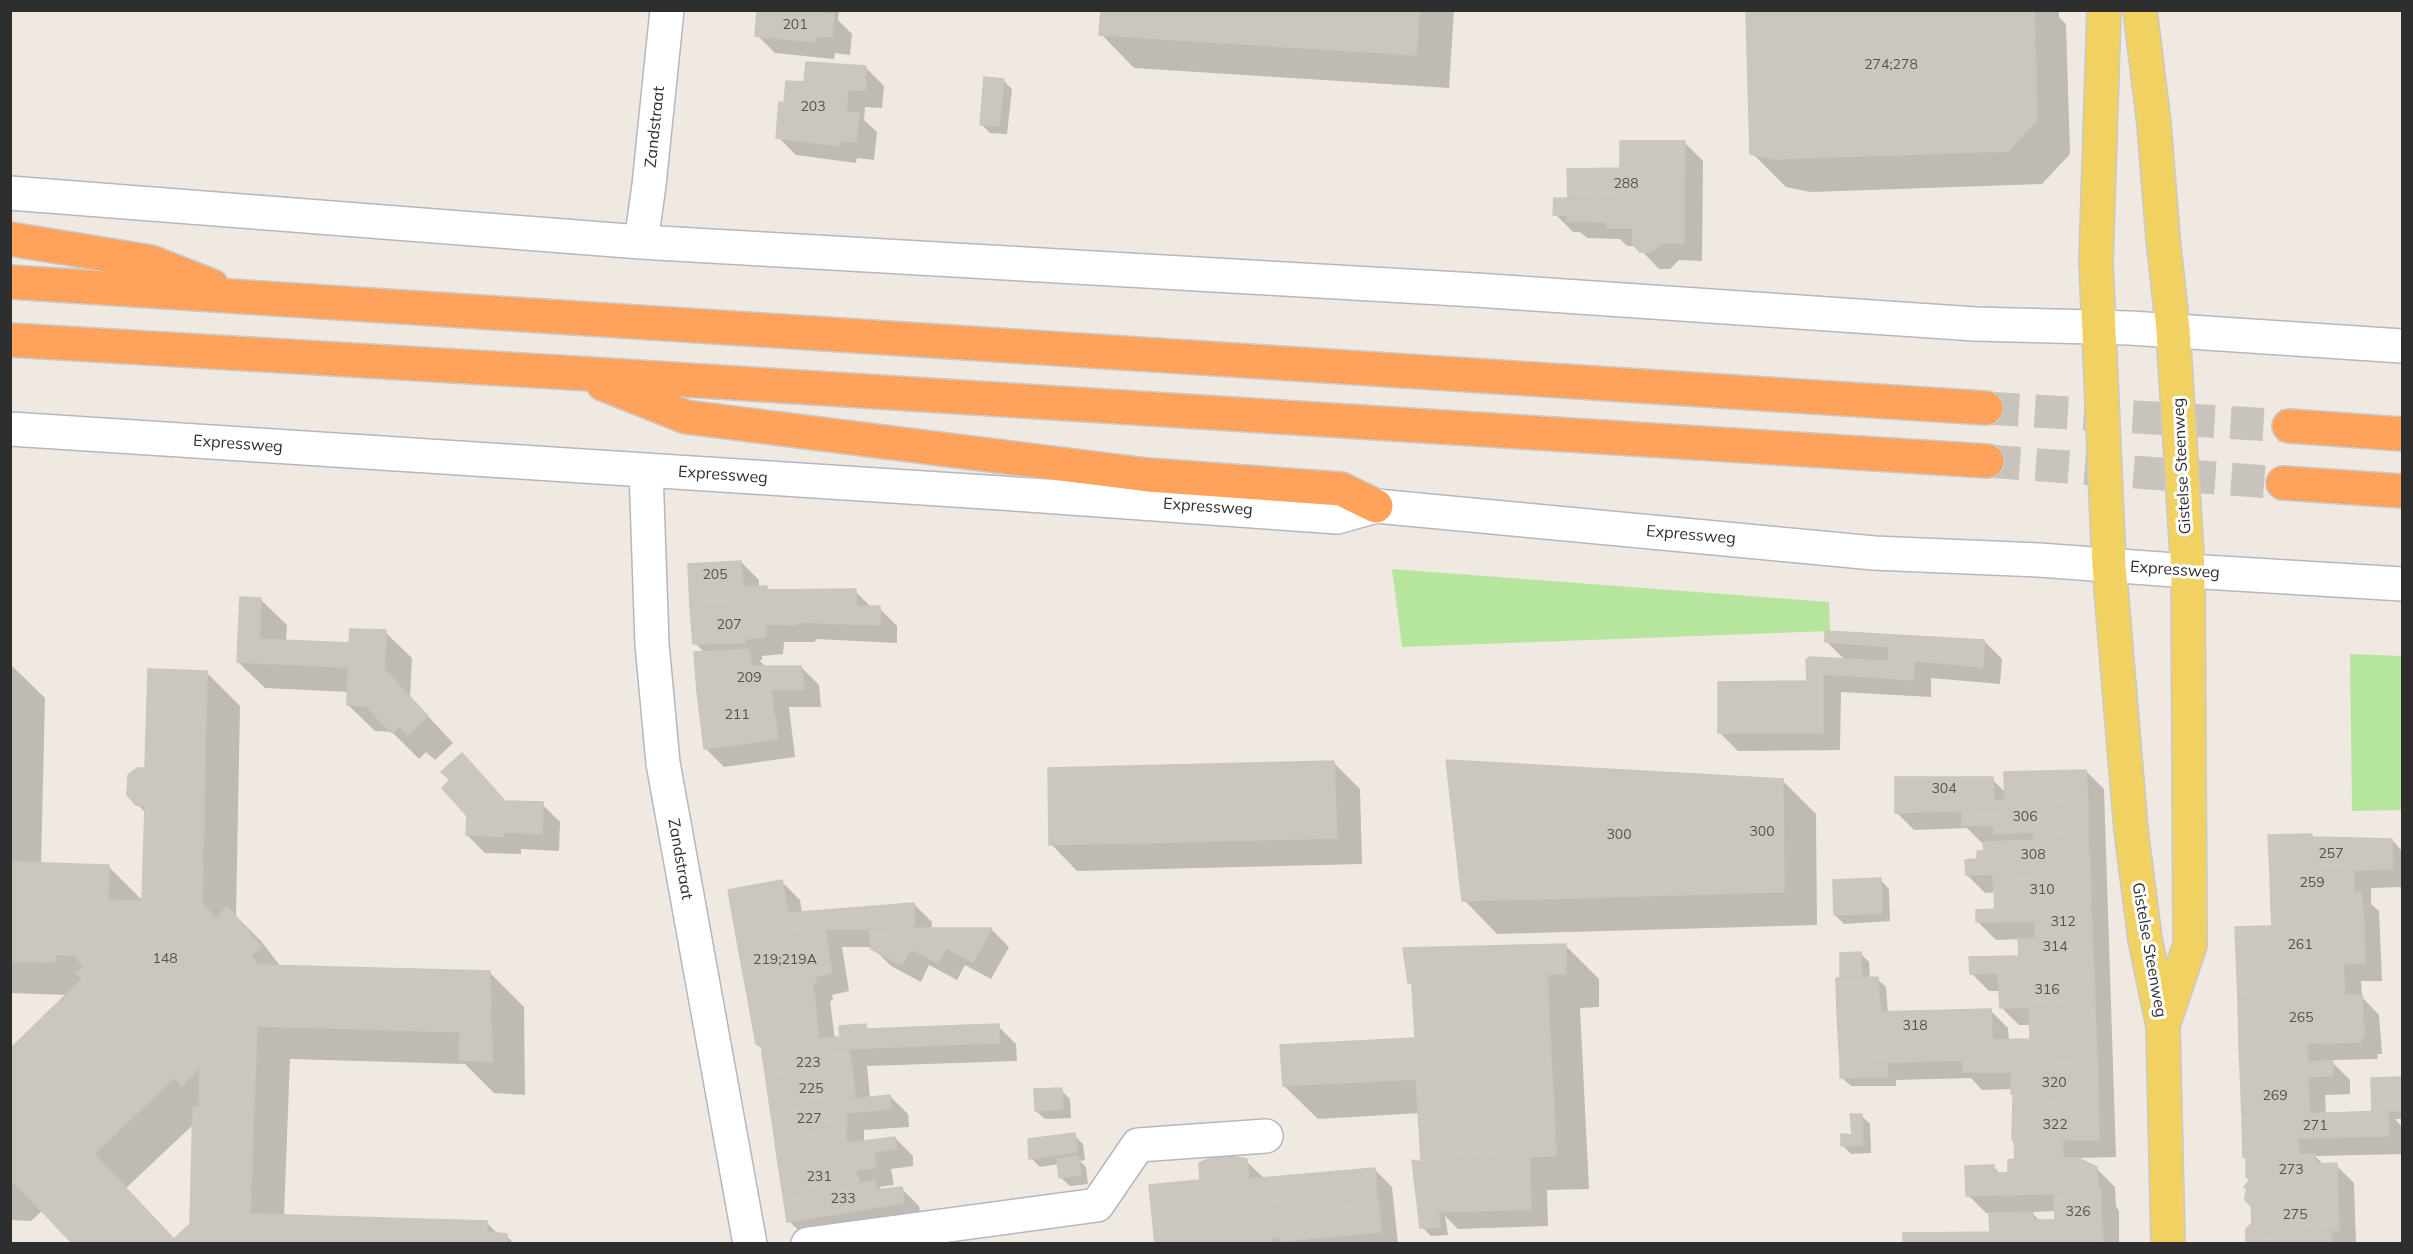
<!DOCTYPE html>
<html>
<head>
<meta charset="utf-8">
<style>
	body { margin:0 }
	#map { position:relative; width:2413px; height:1254px; overflow:hidden; background:#efe9e1; font-family:Mulish,sans-serif }
	canvas { display:block }
	.frame { position:absolute; inset:0; border:12px solid #2e2e2e; pointer-events:none }
</style>
</head>
<body>
<div id="map">
<canvas width="2413" height="1254"></canvas>
<div class="frame"></div>
</div>
<script>
const ctx = document.querySelector('canvas').getContext('2d');
ctx.lineJoin = 'round';
function paint(path, color) {
  ctx.fillStyle = color;
  ctx.fill(path, 'evenodd');
}
function poly(rows) {
  const path = new Path2D();
  for (const r of rows) {
    path.moveTo(r[0], r[1]);
    for (let i = 2; i < r.length; i += 2) path.lineTo(r[i], r[i + 1]);
  }
  return path;
}
function trace(path, color, width, dash) {
  ctx.strokeStyle = color;
  ctx.lineWidth = width;
  ctx.lineCap = dash ? 'butt' : 'round';
  ctx.setLineDash(dash || []);
  ctx.stroke(path);
}
function label(font, color, halo, rows, align = 'center') {
  ctx.font = font + ' Mulish,sans-serif';
  ctx.lineWidth = 6;
  ctx.setLineDash([]);
  ctx.textBaseline = 'middle';
  ctx.strokeStyle = halo;
  ctx.fillStyle = color;
  for (const [text, x, y, turn = 0] of rows) {
    ctx.save();
    ctx.translate(x, y);
    ctx.rotate((+turn || 0) * Math.PI / 180);
    ctx.textAlign = isNaN(turn) ? turn : align;
    if (halo) ctx.strokeText(text, 0, 0);
    ctx.fillText(text, 0, 0);
    ctx.restore();
  }
}
paint(poly([
	[1392,569,1829,602,1830,631,1402,647],
	[2350,654,2402,656,2402,810,2352,811]
]), '#b6e59e');
paint(poly([
	[759,10,839,10,838,20,852,34,850,55,835,53,834,59,775,53,757,35],
	[1102,10,1454,10,1449,88,1134,68,1101,34],
	[1747,10,2059,10,2059,17,2066,24,2070,154,2042,184,1811,192,1786,187,1752,153],
	[866,68,884,86,882,108,865,107,864,120,877,132,874,160,857,158,856,163,796,155,778,137,785,104,806,83],
	[1003,80,1012,89,1007,134,990,133,981,124],
	[1685,143,1703,161,1702,261,1679,260,1670,269,1659,269,1637,246,1627,246,1620,239,1587,238,1580,232,1573,232,1555,214,1569,200,1622,169],
	[741,562,759,580,759,588,766,587,770,591,855,591,872,608,879,608,897,626,897,643,816,639,815,642,784,642,783,654,762,656,762,660,759,660,766,667,801,667,819,685,821,707,789,707,795,757,724,767,706,749,695,654,705,653,695,643,689,566],
	[260,599,287,625,286,642,351,645,385,632,412,658,410,697,453,743,435,760,426,752,419,759,392,732,375,731,348,705,349,692,265,688,238,662],
	[1826,641,1984,641,2002,659,2000,684,1931,678,1931,697,1841,692,1840,750,1738,751,1720,733,1846,661],
	[10,664,45,698,41,864,109,867,144,902,147,814,137,804,146,769,206,672,240,706,236,916,261,941,281,967,490,973,524,1007,525,1095,494,1093,465,1064,290,1059,284,1216,487,1223,499,1235,507,1236,514,1244,75,1244,43,1210,31,1221,10,1220,10,1051,68,995,10,993],
	[194,1124,192,1225,175,1240,126,1188],
	[1334,763,1360,789,1362,864,1077,871,1051,844],
	[2086,771,2104,789,2116,1157,2079,1158,2079,1161,2096,1168,2115,1187,2116,1206,2119,1211,2119,1244,1905,1244,1991,1233,1991,1213,1986,1213,1968,1195,1994,1167,2001,1175,2010,1174,2016,1160,2016,1142,2013,1140,2013,1089,1982,1090,1971,1078,1896,1080,1896,1086,1851,1086,1842,1078,1839,1013,1846,980,1842,976,1860,953,1869,962,1870,979,1877,979,1886,987,1888,1013,1990,1010,2008,1028,2009,1041,2032,1040,2031,1025,2019,1025,2001,1007,2000,991,1989,991,1971,973,2020,957,2020,939,1996,940,1978,922,1997,910,1996,892,1985,893,1967,875,1985,852,1985,843,1982,843,1967,828,1914,830,1896,812,1992,779,2006,793],
	[2056,1211,2056,1221,2040,1221,2031,1212],
	[479,773,506,802,542,804,560,822,559,851,521,849,521,854,485,853,467,835,468,815],
	[1782,780,1816,814,1817,925,1497,934,1464,900],
	[2311,836,2314,839,2392,840,2402,851,2402,887,2371,888,2371,904,2379,911,2382,981,2361,981,2362,997,2379,1015,2382,1054,2377,1054,2378,1059,2330,1060,2350,1080,2350,1094,2325,1095,2326,1115,2376,1113,2373,1079,2402,1078,2402,1119,2395,1119,2402,1127,2402,1154,2315,1156,2324,1165,2336,1165,2354,1183,2356,1244,2248,1244,2254,1224,2252,1181,2274,927,2270,837],
	[1881,880,1889,889,1890,921,1844,924,1835,915],
	[782,882,800,900,802,913,914,904,932,922,931,930,991,929,1009,947,991,979,965,965,957,980,929,965,921,982,891,966,872,947,842,947,849,991,832,995,833,1000,830,1001,835,1039,842,1039,866,1026,870,1030,998,1026,1016,1044,1017,1061,867,1066,870,1098,890,1096,908,1114,909,1127,864,1130,864,1142,895,1138,913,1156,913,1166,891,1169,894,1185,879,1187,883,1191,901,1188,919,1206,922,1221,807,1239,789,1221,764,1049],
	[1566,946,1599,979,1599,1007,1580,1008,1589,1189,1547,1190,1548,1226,1458,1229,1445,1216,1448,1235,1431,1236,1422,1227,1423,1164,1425,1162,1423,1159,1420,1113,1318,1119,1284,1086,1416,1039,1414,987,1409,983],
	[1061,1090,1070,1099,1071,1118,1045,1119,1036,1111],
	[1861,1115,1870,1124,1871,1153,1851,1154,1843,1146,1853,1136],
	[1074,1135,1083,1144,1085,1160,1080,1161,1086,1167,1088,1184,1070,1186,1061,1178,1059,1164,1040,1167,1031,1158],
	[1246,1161,1265,1179,1374,1169,1392,1187,1398,1244,1156,1244,1202,1181]
]), '#0003');
const building = poly([
	[757,10,820,10,820,13,834,14,832,37,817,36,816,42,755,36,757,10],
	[1101,10,1419,10,1416,55,1099,35,1101,10],
	[1746,10,2034,10,2037,120,2008,151,1776,159,1750,154,1746,10],
	[806,62,866,66,865,90,848,90,846,112,859,113,856,142,839,141,839,146,776,138,779,102,784,103,786,81,804,82,806,62],
	[984,77,1004,79,999,126,980,125,984,77],
	[1620,141,1685,141,1684,200,1568,199,1567,169,1620,168,1620,141],
	[1554,198,1684,200,1684,243,1661,243,1651,252,1640,252,1632,243,1633,228,1607,228,1607,222,1567,221,1568,215,1553,215,1554,198],
	[741,561,743,587,767,586,767,590,856,589,856,606,690,607,688,564,741,561],
	[240,597,261,598,259,639,349,643,350,629,386,630,384,669,428,716,407,735,400,726,392,733,366,706,347,705,348,667,237,662,240,597],
	[880,606,880,625,798,622,798,625,766,624,765,637,745,639,745,643,693,644,690,607,880,606],
	[1825,631,1984,640,1983,667,1914,661,1913,680,1823,674,1823,733,1718,733,1718,682,1807,681,1806,660,1809,657,1888,661,1889,647,1825,642,1825,631],
	[750,649,751,666,801,666,804,689,697,691,694,652,750,649],
	[148,669,207,671,202,903,216,919,227,906,261,947,251,956,258,965,490,971,492,1062,459,1060,460,1032,257,1026,250,1214,241,1244,73,1244,10,1178,10,1049,82,979,76,973,84,967,75,956,56,954,54,962,10,961,10,862,109,865,108,900,142,901,145,806,136,805,127,795,128,775,137,768,145,768,148,669],
	[200,1067,199,1106,193,1107,190,1224,174,1239,94,1154,175,1077,182,1086,200,1067],
	[771,690,778,739,704,749,697,691,771,690],
	[462,753,505,801,543,802,542,834,504,832,504,837,466,835,467,816,442,788,450,780,441,772,462,753],
	[1446,760,1783,779,1784,892,1462,901,1446,760],
	[1334,761,1337,838,1049,845,1048,768,1334,761],
	[2086,770,2088,806,1895,813,1895,777,1993,777,1994,801,2005,800,2004,772,2086,770],
	[2088,806,2088,838,2034,840,2033,832,1994,834,1993,825,1962,826,1962,810,2088,806],
	[2312,834,2312,837,2392,839,2393,869,2270,873,2268,835,2312,834],
	[2088,838,2090,871,1966,875,1965,860,1977,859,1977,851,1984,851,1983,842,2088,838],
	[2353,870,2354,892,2361,892,2362,908,2271,911,2270,873,2353,870],
	[2090,871,2091,905,1995,909,1993,874,2090,871],
	[1881,878,1882,913,1834,915,1833,880,1881,878],
	[782,880,788,913,914,903,914,929,825,929,738,946,728,890,782,880],
	[2091,905,2092,937,2035,939,2035,921,1976,922,1976,910,2091,905],
	[2363,908,2365,963,2343,964,2345,996,2238,999,2235,927,2272,926,2271,911,2363,908],
	[935,928,992,928,973,962,947,948,938,963,911,949,902,965,871,949,869,929,935,928],
	[825,929,832,973,815,977,816,982,813,983,815,1002,749,1005,738,946,825,929],
	[2092,937,2094,970,1970,974,1969,957,2019,956,2018,939,2092,937],
	[1566,944,1566,974,1547,974,1556,1156,1421,1160,1416,1079,1283,1086,1280,1045,1415,1038,1412,983,1408,983,1403,948,1566,944],
	[1861,952,1862,976,1840,977,1840,953,1861,952],
	[2094,970,2095,1006,2000,1008,1998,974,2094,970],
	[1878,977,1880,1011,1837,1013,1836,978,1878,977],
	[2362,995,2364,1037,2360,1037,2361,1042,2239,1045,2238,999,2362,995],
	[815,1002,818,1039,840,1037,839,1026,866,1024,866,1029,999,1024,999,1043,762,1052,762,1048,756,1044,749,1005,815,1002],
	[2095,1006,2097,1056,1840,1064,1837,1013,1991,1009,1992,1040,2030,1039,2029,1007,2095,1006],
	[2307,1043,2308,1062,2333,1061,2333,1076,2308,1077,2310,1114,2242,1116,2239,1045,2307,1043],
	[849,1049,853,1074,766,1080,762,1052,849,1049],
	[2097,1056,2098,1095,2013,1099,2013,1094,2011,1094,2011,1072,1963,1072,1962,1060,2097,1056],
	[1887,1063,1888,1077,1840,1078,1840,1064,1887,1063],
	[853,1074,855,1098,770,1108,766,1080,853,1074],
	[2402,1077,2402,1111,2372,1112,2371,1078,2402,1077],
	[1062,1088,1063,1109,1035,1111,1034,1089,1062,1088],
	[890,1095,891,1109,846,1113,847,1125,774,1134,770,1108,890,1095],
	[2098,1095,2099,1137,2012,1140,2013,1099,2098,1095],
	[2388,1111,2389,1136,2298,1138,2299,1155,2243,1157,2242,1116,2388,1111],
	[1850,1114,1862,1114,1863,1145,1841,1146,1841,1134,1852,1135,1850,1114],
	[845,1125,847,1143,895,1137,896,1149,778,1164,774,1134,845,1125],
	[1075,1133,1077,1152,1029,1159,1028,1139,1075,1133],
	[2099,1137,2099,1140,2062,1140,2063,1158,2078,1158,2097,1167,2098,1189,2101,1189,2101,1192,1966,1196,1965,1166,1994,1165,1994,1173,2008,1173,2008,1160,2015,1159,2014,1140,2099,1137],
	[874,1152,876,1168,856,1170,859,1183,783,1195,778,1164,874,1152],
	[2315,1154,2315,1164,2337,1163,2337,1192,2245,1196,2247,1190,2244,1187,2250,1180,2246,1177,2246,1158,2243,1157,2315,1154],
	[1225,1155,1247,1159,1249,1179,1375,1168,1377,1199,1211,1212,1214,1244,1155,1244,1149,1185,1200,1180,1199,1163,1216,1156,1225,1155],
	[1078,1156,1081,1175,1059,1178,1057,1159,1078,1156],
	[1529,1157,1531,1209,1438,1212,1431,1160,1529,1157],
	[1412,1160,1421,1162,1421,1160,1431,1160,1440,1227,1420,1228,1412,1160],
	[875,1181,877,1190,902,1187,904,1203,787,1222,783,1195,875,1181],
	[2101,1192,2102,1231,1990,1232,1989,1213,2033,1212,2033,1220,2055,1220,2054,1193,2101,1192],
	[2337,1192,2339,1230,2246,1234,2246,1229,2252,1223,2251,1206,2245,1200,2245,1196,2337,1192],
	[1378,1199,1381,1232,1281,1241,1280,1237,1271,1238,1272,1242,1254,1244,1244,1244,1244,1241,1214,1244,1211,1212,1378,1199],
	[250,1214,487,1221,487,1232,507,1234,507,1244,241,1244,250,1214],
	[2331,1230,2332,1244,2246,1244,2246,1234,2331,1230],
	[2102,1231,2103,1244,1903,1244,1903,1233,2102,1231]
]);
paint(building, '#cbc7bf');
trace(building, '#cbc5ba', 1.5);
trace(poly([
	[1986,408,2289,426],
	[1987,461,2283,483]
]), '#c8c4bd', 33, [33, 16]);
const minor = poly([
	[10,193,641,242,1476,290,1975,324,2130,328,2402,346],
	[641,242,649,185,667,10],
	[10,429,1001,493,1337,517,1376,506,1874,553,2039,560,2188,571,2402,584],
	[646,470,652,644,663,763,750,1244],
	[808,1244,1097,1205,1138,1145,1266,1136]
]);
const major = poly([
	[2104,10,2096,262,2109,565,2131,830,2145,939,2163,1026,2168,1244],
	[2140,10,2154,124,2163,238,2173,330,2188,571,2190,945,2163,1025]
]);
const highway = poly([
	[10,239,151,262,212,286],
	[10,282,1986,408],
	[10,340,574,373,1987,461],
	[603,384,686,417,1148,475,1341,489,1376,506],
	[2289,426,2402,434],
	[2283,483,2402,491]
]);
trace(minor, '#b4b7c1', 36);
trace(major, '#c9c9c9', 36);
trace(highway, '#c9c9c9', 36);
trace(minor, '#fff', 33);
trace(major, '#f2d163', 33);
trace(highway, '#ffa35c', 33);
label('14px', '#555452', null, [
	["201",795,25],
	["274;278",1891,65],
	["203",813,107],
	["288",1626,184],
	["205",715,575],
	["207",729,625],
	["209",749,678],
	["211",737,715],
	["304",1944,789],
	["306",2025,817],
	["300",1762,832],
	["300",1619,835],
	["257",2331,854],
	["308",2033,855],
	["259",2312,883],
	["310",2042,890],
	["312",2063,922],
	["261",2300,945],
	["314",2055,947],
	["148",165,959],
	["219;219A",785,960],
	["316",2047,990],
	["265",2301,1018],
	["318",1915,1026],
	["223",808,1063],
	["320",2054,1083],
	["225",811,1089],
	["269",2275,1096],
	["227",809,1119],
	["322",2055,1125],
	["271",2315,1126],
	["273",2291,1170],
	["231",819,1177],
	["233",843,1199],
	["326",2078,1212],
	["275",2295,1215]
]);
label('16px', '#2e2e2e', '#fff', [
	["Zandstraat",655,127,-84],
	["Expressweg",238,444,4],
	["Gistelse Steenweg",2182,466,-93],
	["Expressweg",723,475,4],
	["Expressweg",1208,507,4],
	["Expressweg",1691,535,5],
	["Expressweg",2175,570,4],
	["Zandstraat",680,859,80],
	["Gistelse Steenweg",2149,950,80]
]);
</script>
</body>
</html>
